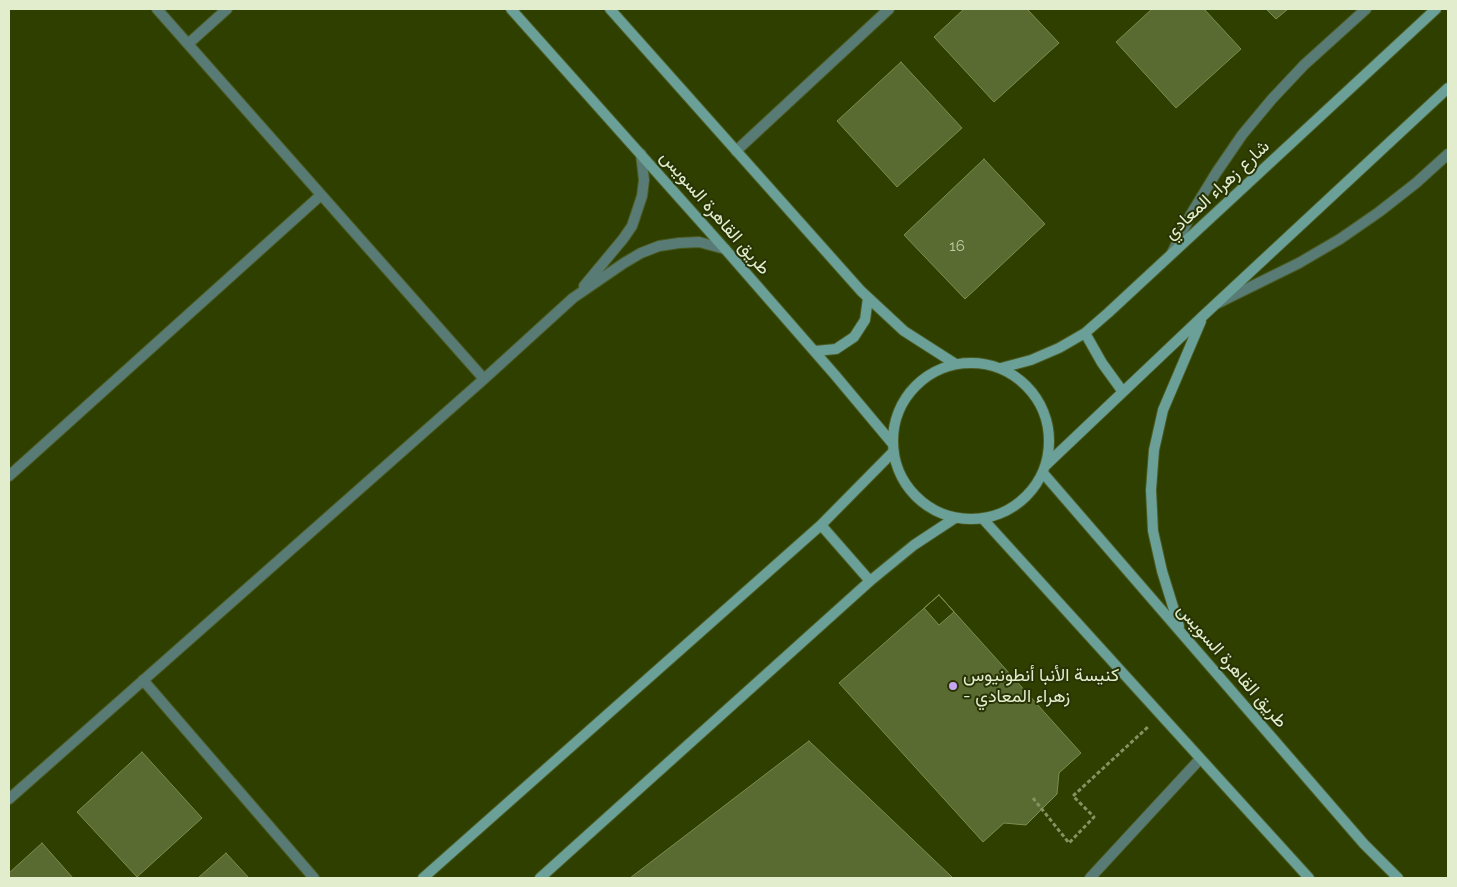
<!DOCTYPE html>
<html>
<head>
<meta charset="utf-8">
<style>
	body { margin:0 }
	#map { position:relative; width:1457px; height:887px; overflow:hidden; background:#2f3f00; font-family:Raleway,sans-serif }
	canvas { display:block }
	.frame { position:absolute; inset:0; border:10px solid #e1edcd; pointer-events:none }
</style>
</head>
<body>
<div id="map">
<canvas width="1457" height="887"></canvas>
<div class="frame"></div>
</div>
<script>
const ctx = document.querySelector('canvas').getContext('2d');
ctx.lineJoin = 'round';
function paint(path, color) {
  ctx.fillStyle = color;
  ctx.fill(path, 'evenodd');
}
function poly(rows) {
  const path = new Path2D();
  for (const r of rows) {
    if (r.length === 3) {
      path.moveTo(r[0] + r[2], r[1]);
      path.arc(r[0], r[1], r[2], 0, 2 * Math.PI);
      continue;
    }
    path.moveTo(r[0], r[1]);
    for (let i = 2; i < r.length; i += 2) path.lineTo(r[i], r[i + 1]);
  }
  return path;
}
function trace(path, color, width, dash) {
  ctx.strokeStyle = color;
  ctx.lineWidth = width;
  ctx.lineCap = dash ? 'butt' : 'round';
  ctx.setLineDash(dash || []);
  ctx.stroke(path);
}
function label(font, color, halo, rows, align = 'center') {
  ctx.font = font + ' Raleway,Vazirmatn,sans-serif';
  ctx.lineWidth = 4;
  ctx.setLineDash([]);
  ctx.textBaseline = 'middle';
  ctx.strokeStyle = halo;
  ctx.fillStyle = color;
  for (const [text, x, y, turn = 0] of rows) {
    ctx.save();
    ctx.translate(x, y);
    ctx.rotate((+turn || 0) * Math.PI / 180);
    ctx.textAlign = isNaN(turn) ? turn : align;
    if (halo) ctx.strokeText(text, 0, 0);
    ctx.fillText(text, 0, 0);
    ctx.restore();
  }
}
const building = poly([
	[964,9,1027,9,1059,43,994,102,934,37,964,9],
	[1152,9,1204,9,1241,49,1176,108,1116,42,1152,9],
	[1266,9,1288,9,1276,19,1266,9],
	[901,62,962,128,897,187,837,121,901,62],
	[984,159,1045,224,965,299,904,235,984,159],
	[939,595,954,612,939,625,924,608,939,595],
	[939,595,1081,753,1059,773,1057,794,1026,825,1004,823,983,842,839,683,939,595],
	[809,741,953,878,630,878,809,741],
	[142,752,202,818,137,877,77,812,142,752],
	[42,843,73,878,9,878,9,873,42,843],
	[226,853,249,878,198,878,226,853]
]);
paint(building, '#596b30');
trace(building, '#7b8e52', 1);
const lane = poly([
	[1090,878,1200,759]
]);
const street = poly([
	[157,9,484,379],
	[188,44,227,9],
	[736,151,889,9],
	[1172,253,1191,214,1216,173,1242,135,1272,99,1304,65,1366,9],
	[584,286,623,239,632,226,642,196,644,180,641,154],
	[1218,303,1299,263,1340,239,1379,212,1416,183,1448,154],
	[9,476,321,195],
	[143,680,314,878],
	[9,799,484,379,573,298,624,263,641,253,659,246,679,243,699,242,725,249]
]);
const secondary = poly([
	[511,9,725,249,835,375,892,443],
	[610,9,861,291,904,331,954,363],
	[1085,333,1102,363,1123,392],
	[815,351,836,349,854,337,865,320,868,298],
	[971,441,78],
	[1001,368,1031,360,1059,348,1085,333,1108,313,1436,9],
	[1046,465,1204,315,1448,88],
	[1043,473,1364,844,1398,878],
	[983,519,1309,878],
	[821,525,870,581],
	[1179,626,1162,571,1153,531,1151,490,1154,450,1163,410,1201,321],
	[423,878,821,525,893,452],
	[540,878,870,581,914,545,955,518]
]);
trace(lane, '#4b5b21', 12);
trace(street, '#4b5b21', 12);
trace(secondary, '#4b5b21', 12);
trace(poly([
	[1033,798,1069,843,1094,817,1073,796,1149,726]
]), '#859363', 3, [4, 2.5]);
trace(lane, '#597b75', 10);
trace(street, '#597b75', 10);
trace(secondary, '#6aa097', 10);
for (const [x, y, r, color] of [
	[953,686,5,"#c6a6f0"]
]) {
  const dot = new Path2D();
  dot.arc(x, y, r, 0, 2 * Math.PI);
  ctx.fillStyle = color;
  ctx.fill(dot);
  trace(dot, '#273304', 2);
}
label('15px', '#bfcca6', null, [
	["16",957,246]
]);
label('18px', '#e1edcd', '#273304', [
	["شارع زهراء المعادي",1217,190,-43],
	["طريق القاهرة السويس",715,213,49],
	["طريق القاهرة السويس",1232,666,49]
]);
label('18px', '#e1edcd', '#273304', [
	["كنيسة الأنبا أنطونيوس",963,676],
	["- زهراء المعادي",963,697]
], 'left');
</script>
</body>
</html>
